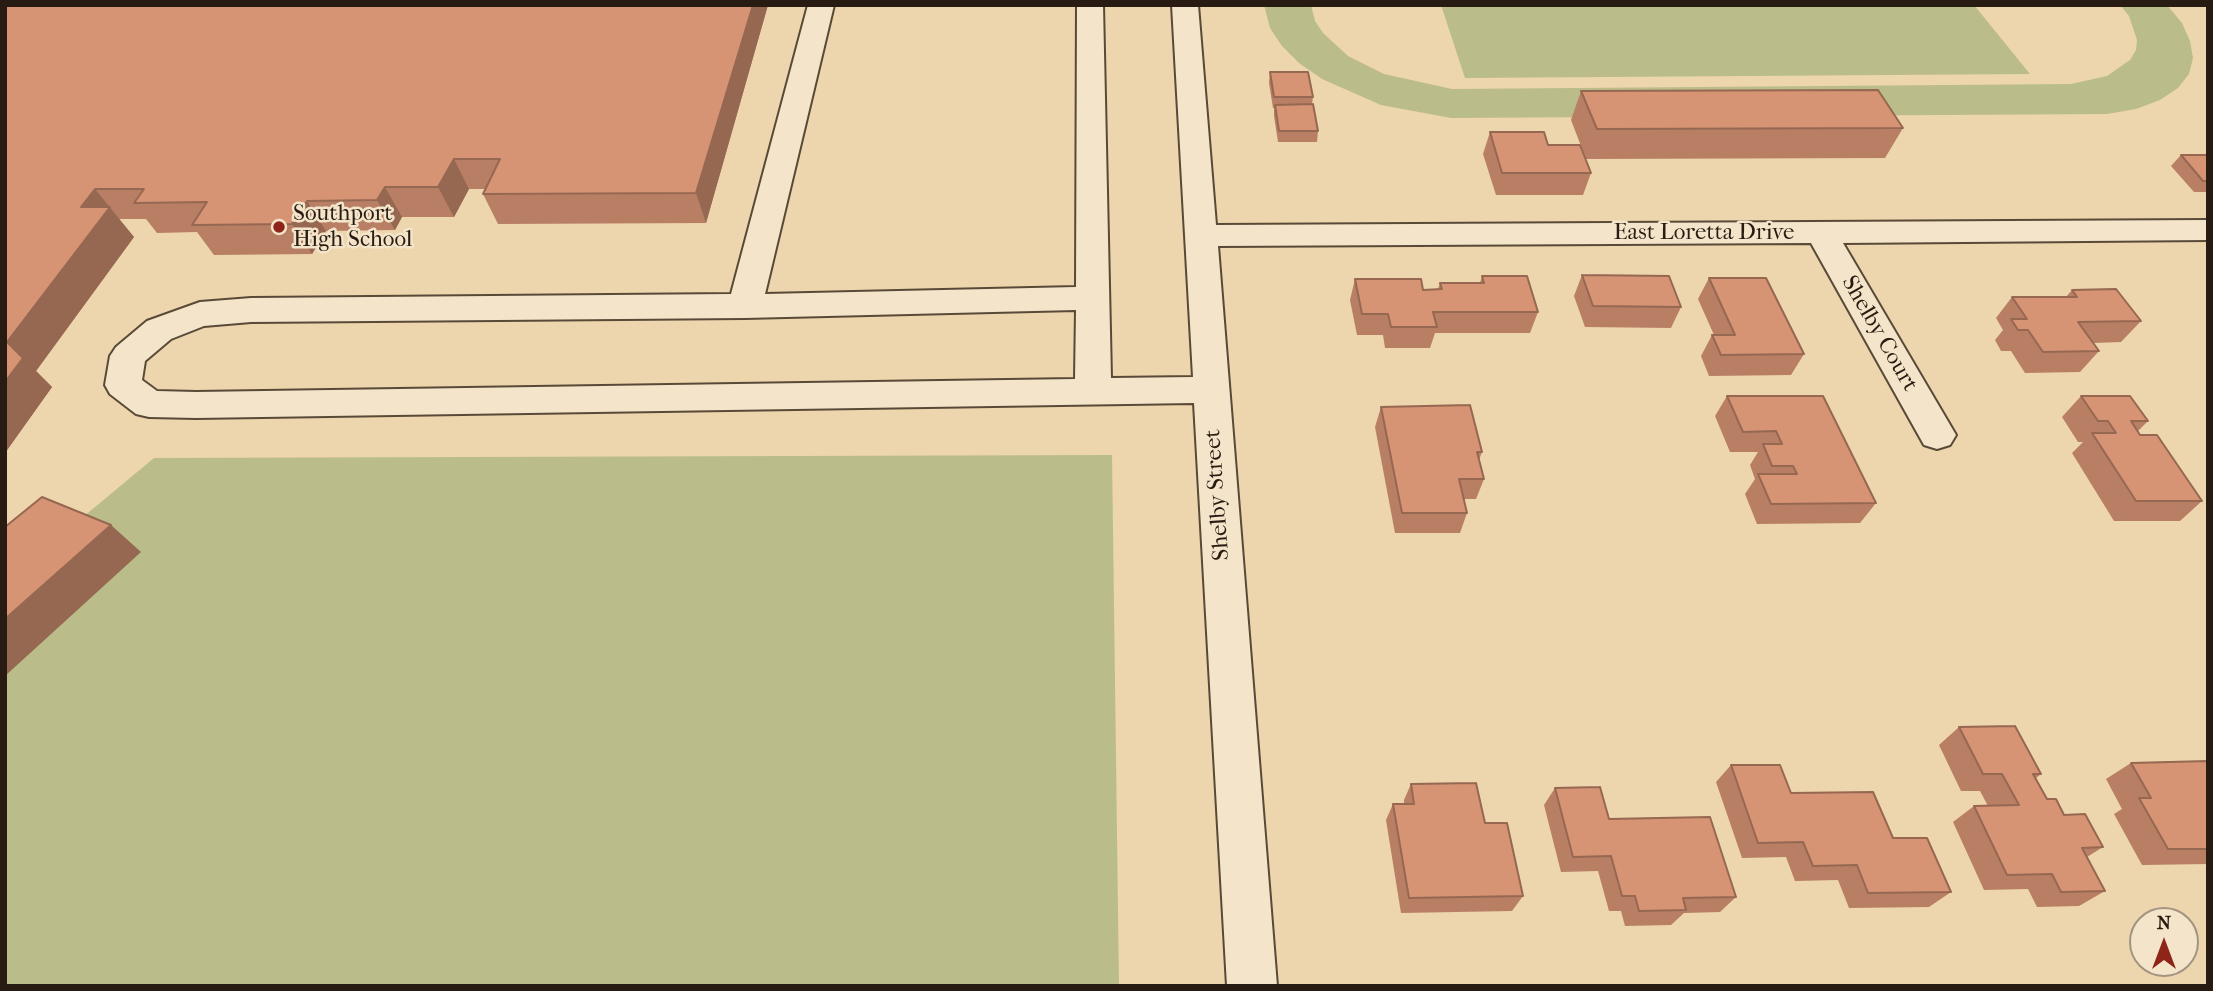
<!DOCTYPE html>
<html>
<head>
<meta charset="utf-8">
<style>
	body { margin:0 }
	#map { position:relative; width:2213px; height:991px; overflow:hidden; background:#edd5ad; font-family:"IM FELL French Canon",serif }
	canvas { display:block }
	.frame { position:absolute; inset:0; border:7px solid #281b11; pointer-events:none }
	.north { position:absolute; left:2129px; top:907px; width:70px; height:70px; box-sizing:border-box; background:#f3e4ca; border:2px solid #a29480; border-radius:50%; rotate:0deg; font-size:19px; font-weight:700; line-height:28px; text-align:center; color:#281b11 }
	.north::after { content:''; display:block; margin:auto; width:24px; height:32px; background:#8f2418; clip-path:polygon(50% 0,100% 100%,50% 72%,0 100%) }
</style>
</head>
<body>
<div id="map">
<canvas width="2213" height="991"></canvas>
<div class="frame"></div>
<div class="north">N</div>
</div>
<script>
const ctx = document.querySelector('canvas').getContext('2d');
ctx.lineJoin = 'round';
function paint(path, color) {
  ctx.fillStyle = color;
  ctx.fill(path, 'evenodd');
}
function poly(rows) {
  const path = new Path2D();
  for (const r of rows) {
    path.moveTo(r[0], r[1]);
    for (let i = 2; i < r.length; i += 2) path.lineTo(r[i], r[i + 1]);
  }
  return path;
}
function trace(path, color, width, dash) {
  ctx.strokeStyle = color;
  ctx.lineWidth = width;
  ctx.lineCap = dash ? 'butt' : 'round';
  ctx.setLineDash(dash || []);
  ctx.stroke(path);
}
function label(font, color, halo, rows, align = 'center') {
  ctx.font = font + ' "IM FELL French Canon",serif';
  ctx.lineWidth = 5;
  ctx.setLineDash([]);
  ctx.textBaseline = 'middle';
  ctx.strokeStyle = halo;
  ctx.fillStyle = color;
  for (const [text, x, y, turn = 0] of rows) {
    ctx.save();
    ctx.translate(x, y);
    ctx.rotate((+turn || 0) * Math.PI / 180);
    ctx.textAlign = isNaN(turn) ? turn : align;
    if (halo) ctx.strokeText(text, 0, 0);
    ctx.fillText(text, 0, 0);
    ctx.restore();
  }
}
paint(poly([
	[1264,5,1311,5,1315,21,1323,33,1348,56,1384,74,1452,89,2071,84,2107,76,2130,60,2136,50,2137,40,2129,16,2120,5,2167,5,2182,23,2190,41,2193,58,2189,74,2178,88,2160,100,2136,109,2107,114,1451,118,1381,105,1322,79,1299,63,1282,46,1270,28],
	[1441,5,1974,5,2030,74,1465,78],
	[1112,455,1119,986,5,986,5,582,154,458]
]), '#babd89');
const minor = poly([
	[808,5,834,5,765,294,1076,287,1077,5,1103,5,1111,378,1193,377,1172,5,1198,5,1216,225,2208,220,2208,240,1843,243,1956,435,1950,445,1937,449,1924,445,1811,243,1218,246,1277,986,1227,986,1194,403,196,418,149,417,136,414,110,394,105,385,110,356,116,347,147,321,200,302,251,298,731,294,808,5],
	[1076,310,1075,379,196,392,157,391,142,380,145,361,171,339,204,326,251,322,745,318,1076,310]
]);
trace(minor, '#594a38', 4);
paint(minor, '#f3e4ca');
paint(poly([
	[5,5,768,5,706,223,498,224,483,194,486,189,469,189,454,217,402,217,395,230,326,231,312,254,214,255,197,232,157,233,146,219,119,219,134,237,36,371,52,387,5,453],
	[1270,72,1313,97,1312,104,1318,131,1317,142,1278,142,1274,116,1274,108,1273,108,1269,83],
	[1581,91,1903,128,1885,158,1586,159,1571,120],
	[1490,132,1548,145,1591,173,1583,195,1496,195,1483,154],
	[2181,155,2208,155,2208,192,2194,192,2171,166],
	[1582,275,1681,307,1671,328,1585,327,1574,296],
	[1482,276,1538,312,1530,333,1435,333,1430,348,1385,348,1383,335,1357,335,1350,300,1355,279,1423,290,1438,289,1440,283,1480,283],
	[1709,278,1804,354,1791,375,1709,376,1701,356,1712,335,1714,335,1698,299],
	[2072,290,2141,321,2121,342,2093,343,2099,351,2080,372,2025,373,2011,351,2001,351,1995,340,2003,330,1996,318,2012,297,2066,297],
	[1727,396,1876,503,1860,523,1757,524,1745,494,1755,479,1750,465,1758,452,1730,452,1715,416],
	[2081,396,2148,421,2138,431,2140,435,2202,501,2180,521,2114,521,2072,453,2083,442,2078,442,2062,417],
	[1381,407,1482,452,1479,460,1484,479,1476,499,1464,499,1467,513,1460,533,1395,533,1375,427],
	[1959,727,2041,774,2036,778,2047,799,2103,847,2087,857,2105,891,2079,906,2037,907,2028,889,1984,890,1953,822,1974,806,1988,806,1980,791,1961,791,1939,745],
	[2208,761,2208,864,2142,865,2114,814,2122,809,2106,779,2131,763],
	[1731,765,1893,838,1951,892,1929,907,1849,908,1838,880,1795,881,1786,857,1742,858,1716,782],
	[1411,784,1485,823,1523,896,1512,911,1401,913,1386,820,1393,804,1404,804,1404,800],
	[1555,788,1609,819,1736,897,1720,912,1684,913,1671,925,1625,926,1621,911,1609,911,1598,871,1561,872,1544,805]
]), '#b87f65');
paint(poly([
	[753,5,768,5,706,223,696,193],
	[454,159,469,189,454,217,438,187],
	[385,187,402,217,395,230,377,200],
	[95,189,134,237,36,371,52,387,5,453,5,382,7,342,81,207],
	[307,201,326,231,312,254,292,224],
	[111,525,141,552,5,676,5,619]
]), '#966852');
const building = poly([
	[5,5,753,5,696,193,483,194,500,159,454,159,438,187,385,187,377,200,307,201,292,224,192,225,207,202,134,203,144,189,95,189,81,207,110,207,7,342,23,358,5,382,5,5],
	[1270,72,1308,72,1313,97,1274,97,1270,72],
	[1878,90,1903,128,1597,129,1581,91,1878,90],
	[1313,104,1318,131,1279,131,1275,105,1313,104],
	[1490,132,1544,132,1548,145,1580,145,1591,173,1502,173,1490,132],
	[2181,155,2208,155,2208,181,2203,181,2181,155],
	[1582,275,1669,276,1681,307,1593,306,1582,275],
	[1482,276,1527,276,1538,312,1433,312,1437,327,1391,327,1388,314,1362,314,1355,279,1421,279,1423,290,1442,289,1440,283,1484,283,1482,276],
	[1709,278,1766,278,1804,354,1721,355,1712,335,1735,335,1709,278],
	[2116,289,2141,321,2078,322,2099,351,2043,352,2028,330,2018,330,2011,319,2027,319,2012,297,2077,297,2072,290,2116,289],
	[1727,396,1823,396,1876,503,1771,504,1758,474,1797,474,1793,466,1772,466,1763,444,1782,444,1776,431,1743,432,1727,396],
	[2081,396,2130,396,2148,421,2131,421,2140,435,2157,435,2202,501,2136,501,2092,433,2116,433,2108,421,2098,421,2081,396],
	[1470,405,1482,452,1477,452,1484,479,1459,479,1467,513,1402,513,1381,407,1470,405],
	[42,497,111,525,5,619,5,527,42,497],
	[2015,726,2041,774,2033,774,2047,799,2056,799,2064,815,2085,814,2103,847,2082,848,2105,891,2061,892,2052,874,2007,875,1974,806,2019,805,2002,774,1983,774,1959,727,2015,726],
	[2208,761,2208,849,2168,849,2139,798,2151,798,2131,763,2208,761],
	[1731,765,1780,765,1791,793,1873,792,1893,838,1927,838,1951,892,1868,893,1857,865,1813,866,1803,842,1758,843,1731,765],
	[1476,783,1485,823,1507,823,1523,896,1409,898,1393,804,1414,804,1411,784,1476,783],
	[1600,787,1609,819,1710,817,1736,897,1683,898,1686,910,1639,911,1635,896,1622,896,1611,856,1573,857,1555,788,1600,787]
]);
paint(building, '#d69475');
trace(building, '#966852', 2);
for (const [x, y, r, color] of [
	[279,227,7,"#8f2418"]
]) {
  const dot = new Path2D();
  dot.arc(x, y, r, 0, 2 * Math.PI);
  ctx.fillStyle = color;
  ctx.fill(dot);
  trace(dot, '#f3e4ca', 2.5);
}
label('23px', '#281b11', '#f3e4ca', [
	["Southport",293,214],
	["High School",293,240]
], 'left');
label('23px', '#281b11', '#f3e4ca', [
	["East Loretta Drive",1704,233],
	["Shelby Court",1879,334,60],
	["Shelby Street",1218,495,-94]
]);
</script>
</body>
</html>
